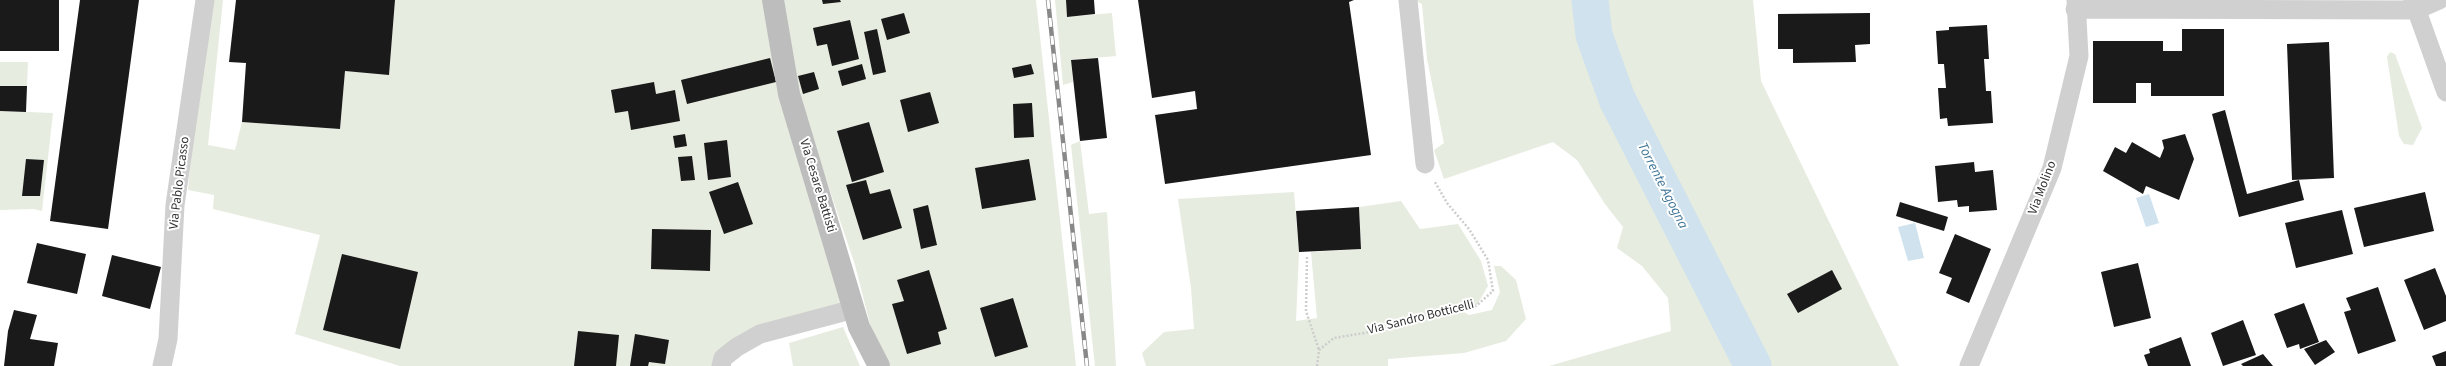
<!DOCTYPE html>
<html>
<head>
<meta charset="utf-8">
<style>
	body { margin:0 }
	canvas { display:block; background:#fff }
</style>
</head>
<body>
<canvas width="2446" height="366"></canvas>
<script>
const ctx = document.querySelector('canvas').getContext('2d');
ctx.lineJoin = 'round';
function paint(path, color) {
  ctx.fillStyle = color;
  ctx.fill(path, 'evenodd');
}
function poly(rows) {
  const path = new Path2D();
  for (const r of rows) {
    path.moveTo(r[0], r[1]);
    for (let i = 2; i < r.length; i += 2) path.lineTo(r[i], r[i + 1]);
  }
  return path;
}
function trace(path, color, width, dash) {
  ctx.strokeStyle = color;
  ctx.lineWidth = width;
  ctx.lineCap = dash ? 'butt' : 'round';
  ctx.setLineDash(dash || []);
  ctx.stroke(path);
}
function label(font, color, halo, rows, align = 'center') {
  ctx.font = font + ' "Source Sans 3",sans-serif';
  ctx.lineWidth = 4;
  ctx.setLineDash([]);
  ctx.textBaseline = 'middle';
  ctx.strokeStyle = halo;
  ctx.fillStyle = color;
  for (const [text, x, y, turn = 0] of rows) {
    ctx.save();
    ctx.translate(x, y);
    ctx.rotate((+turn || 0) * Math.PI / 180);
    ctx.textAlign = isNaN(turn) ? turn : align;
    if (halo) ctx.strokeText(text, 0, 0);
    ctx.fillText(text, 0, 0);
    ctx.restore();
  }
}
paint(poly([
	[211,0,223,0,208,145,235,150,242,122,340,129,345,71,389,74,395,0,773,0,854,309,760,334,721,366,400,366,295,334,320,235,213,209,214,195,188,190,192,142],
	[783,0,1036,0,1076,366,889,366,870,324,855,265,796,90],
	[1055,0,1066,0,1067,17,1112,13,1115,46,1116,56,1071,60,1073,82,1063,85],
	[1414,0,1586,0,1591,35,1614,100,1750,366,1549,366,1671,331,1668,298,1642,266,1617,248,1623,227,1605,204,1577,160,1553,142,1444,179,1434,150,1444,143,1427,59,1422,4],
	[1594,0,1753,0,1761,81,1899,366,1759,366,1621,98,1598,34],
	[2390,52,2395,54,2422,128,2413,145,2404,144,2399,136,2387,57],
	[0,62,28,62,27,86,0,86],
	[0,111,53,113,42,211,34,209,0,210],
	[1080,141,1089,214,1107,212,1116,366,1095,366,1071,145],
	[1294,192,1299,252,1296,321,1317,318,1311,252,1361,249,1359,207,1401,201,1420,229,1458,224,1481,261,1488,286,1477,305,1453,306,1469,315,1492,310,1500,292,1494,266,1501,266,1516,280,1526,319,1506,341,1464,353,1388,359,1388,366,1146,366,1142,353,1164,332,1194,329,1191,288,1178,199],
	[843,327,860,366,793,366,789,343]
]), '#e6ecdf');
paint(poly([
	[2149,194,2159,223,2146,227,2136,198],
	[1915,223,1924,258,1908,261,1898,227]
]), '#cfe2ee');
trace(poly([
	[1590,0,1594,35,1617,99,1753,366]
]), '#cfe2ee', 37);
paint(poly([
	[0,0,59,0,59,51,0,51],
	[80,0,139,0,108,229,50,221],
	[236,0,395,0,389,75,345,71,340,129,242,122,246,63,229,62],
	[822,0,840,0,841,2,823,4],
	[1066,0,1094,0,1095,14,1067,17],
	[1138,0,1354,0,1349,2,1371,155,1165,184,1155,115,1197,109,1195,91,1152,98],
	[904,13,910,33,887,40,881,19],
	[1870,13,1870,44,1855,45,1856,62,1793,63,1793,49,1778,49,1778,14],
	[850,20,859,59,832,66,827,44,817,46,813,28],
	[1987,25,1989,59,1984,59,1986,91,1991,91,1993,123,1948,126,1947,118,1940,119,1938,88,1946,88,1944,64,1938,64,1936,31,1949,30,1949,27],
	[877,29,886,72,873,75,864,32],
	[2182,29,2224,29,2224,96,2151,96,2151,83,2136,83,2136,103,2093,103,2093,41,2163,41,2163,51,2182,51],
	[2329,42,2334,178,2292,180,2287,44],
	[770,58,776,82,687,104,681,80],
	[1098,58,1107,138,1080,141,1071,60],
	[862,64,866,79,842,86,838,71],
	[1031,64,1034,74,1014,78,1012,68],
	[814,72,819,89,803,94,798,76],
	[654,82,656,94,675,90,680,121,631,130,628,111,615,113,611,90],
	[0,86,27,86,26,112,0,111],
	[930,92,939,123,908,132,900,100],
	[1032,103,1034,137,1014,138,1013,104],
	[2225,110,2247,194,2299,180,2304,200,2239,217,2212,114],
	[869,122,884,172,852,182,837,131],
	[685,134,687,146,675,148,673,136],
	[2185,134,2194,159,2179,200,2146,186,2143,194,2103,171,2115,147,2126,153,2132,142,2160,158,2164,148,2162,140],
	[727,140,731,177,708,180,704,143],
	[692,156,695,180,681,181,678,157],
	[26,159,44,160,40,196,22,196],
	[1029,159,1036,200,982,209,975,168],
	[1974,162,1975,172,1993,170,1997,210,1969,212,1969,206,1958,207,1957,200,1938,202,1935,166],
	[866,180,870,194,890,189,902,228,863,240,846,185],
	[738,182,753,224,724,234,709,192],
	[2425,192,2434,231,2364,247,2354,208],
	[1900,202,1948,217,1944,231,1896,216],
	[928,205,937,245,921,249,913,209],
	[1359,207,1361,249,1299,252,1296,211],
	[2342,210,2353,254,2296,268,2285,223],
	[652,229,711,230,710,271,651,269],
	[1955,234,1991,249,1969,303,1946,293,1952,278,1939,273],
	[37,243,86,254,77,294,27,283],
	[342,254,418,272,400,349,323,330],
	[112,255,161,267,150,309,102,296],
	[2138,263,2151,318,2114,327,2101,272],
	[2435,268,2446,296,2446,321,2424,330,2404,280],
	[929,270,947,329,938,332,941,344,907,354,892,304,904,301,897,280],
	[1832,270,1842,289,1798,313,1787,294],
	[2378,287,2396,341,2358,354,2344,312,2351,310,2346,298],
	[1013,298,1028,347,995,357,980,308],
	[2304,303,2319,342,2300,349,2299,344,2287,348,2274,314],
	[14,310,37,315,30,339,58,343,54,366,4,366,8,331],
	[2243,320,2256,355,2223,366,2211,333],
	[578,331,619,335,616,366,574,366],
	[635,334,669,340,665,364,649,362,648,366,630,366],
	[2181,337,2191,366,2148,366,2144,355,2150,353,2149,349],
	[2326,340,2335,352,2315,365,2304,349],
	[2446,351,2446,366,2436,366,2432,356],
	[2263,354,2273,366,2243,366,2241,364]
]), '#1a1a1a');
trace(poly([
	[1307,257,1306,311,1319,350],
	[1317,366,1319,350,1334,338,1382,330,1427,314,1476,306,1493,291,1488,260,1469,229,1447,203,1435,182]
]), '#cdcdcd', 2.5, [2, 2]);
trace(poly([
	[1408,0,1425,164],
	[2413,0,2446,92],
	[2075,9,2416,10,2439,0],
	[162,366,168,339,175,205,205,0],
	[721,366,723,358,737,347,760,334,854,309],
	[1969,366,2052,168,2079,56,2076,0]
]), '#d0d0d0', 19);
trace(poly([
	[773,0,789,94,859,327,879,366]
]), '#bdbdbd', 22);
const rail = poly([
	[1048,0,1087,366]
]);
trace(rail, '#888', 4.5);
trace(rail, '#fff', 3, [9]);
label('13px', '#333', '#fff', [
	["Via Pablo Picasso",180,183,-83],
	["Via Cesare Battisti",817,186,73],
	["Via Molino",2043,188,-69],
	["Via Sandro Botticelli",1421,318,-14]
]);
label('italic 14px', '#3f7597', '#fff', [
	["Torrente Agogna",1662,186,63]
]);
</script>
</body>
</html>
